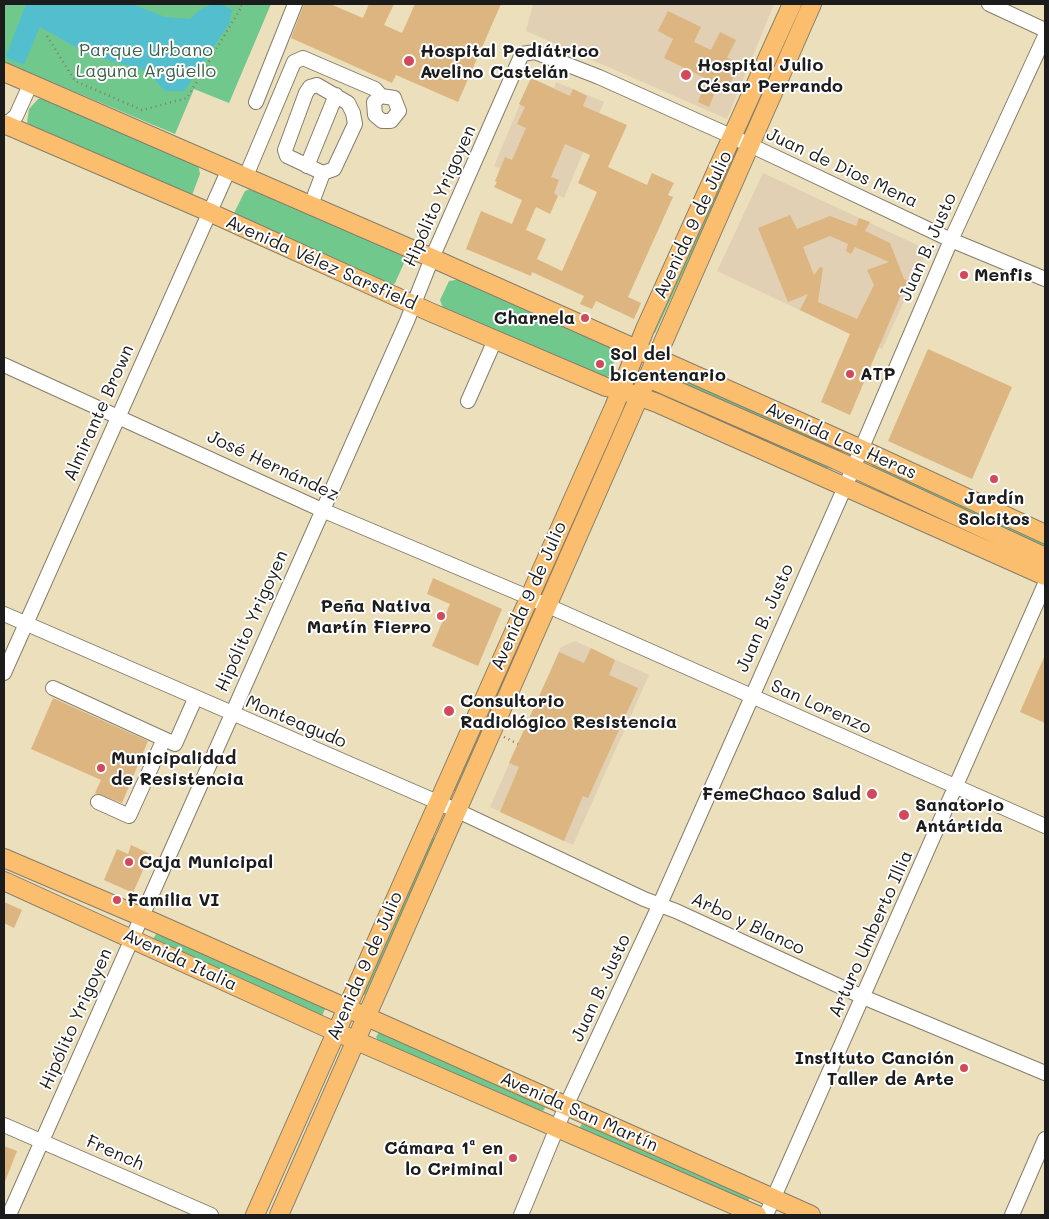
<!DOCTYPE html>
<html>
<head>
<meta charset="utf-8">
<style>
	body { margin:0 }
	#map { position:relative; width:1049px; height:1219px; overflow:hidden; background:#ebdfbc; font-family:Mali,sans-serif }
	canvas { display:block }
	.frame { position:absolute; inset:0; border:5px solid #1c1c1c; pointer-events:none }
</style>
</head>
<body>
<div id="map">
<canvas width="1049" height="1219"></canvas>
<div class="frame"></div>
</div>
<script>
const ctx = document.querySelector('canvas').getContext('2d');
ctx.lineJoin = 'round';
function paint(path, color) {
  ctx.fillStyle = color;
  ctx.fill(path, 'evenodd');
}
function poly(rows) {
  const path = new Path2D();
  for (const r of rows) {
    path.moveTo(r[0], r[1]);
    for (let i = 2; i < r.length; i += 2) path.lineTo(r[i], r[i + 1]);
  }
  return path;
}
function trace(path, color, width, dash) {
  ctx.strokeStyle = color;
  ctx.lineWidth = width;
  ctx.lineCap = dash ? 'butt' : 'round';
  ctx.setLineDash(dash || []);
  ctx.stroke(path);
}
function label(font, color, halo, rows, align = 'center') {
  ctx.font = font + ' Mali,sans-serif';
  ctx.lineWidth = 4;
  ctx.setLineDash([]);
  ctx.textBaseline = 'middle';
  ctx.strokeStyle = halo;
  ctx.fillStyle = color;
  for (const [text, x, y, turn = 0] of rows) {
    ctx.save();
    ctx.translate(x, y);
    ctx.rotate((+turn || 0) * Math.PI / 180);
    ctx.textAlign = isNaN(turn) ? turn : align;
    if (halo) ctx.strokeText(text, 0, 0);
    ctx.fillText(text, 0, 0);
    ctx.restore();
  }
}
paint(poly([
	[533,4,774,4,727,119,526,31],
	[531,78,554,88,556,82,604,102,564,198,494,166],
	[763,173,928,250,882,349,717,271],
	[575,641,649,675,573,845,490,807,561,647]
]), '#e2d0b4');
paint(poly([
	[4,4,271,4,229,103,194,89,175,134,4,62],
	[49,97,198,163,200,174,192,195,183,197,33,130,27,122,29,109,38,99],
	[727,167,731,169,655,333,651,331],
	[253,188,401,252,405,261,395,283,389,288,238,222,234,213,245,191],
	[462,279,612,344,616,355,609,376,598,380,445,314,440,300,449,281],
	[671,373,839,447,837,452,669,378],
	[669,396,828,466,828,472,665,401],
	[619,412,623,414,549,587,542,583],
	[874,462,1045,540,1043,552,869,472],
	[524,626,530,628,455,791,449,788],
	[432,837,437,839,365,995,361,994],
	[159,930,324,1005,325,1009,322,1016,153,939],
	[379,1032,546,1104,544,1110,539,1112,379,1042,376,1037],
	[583,1122,750,1196,748,1202,582,1132,580,1127]
]), '#71c88d');
paint(poly([
	[26,4,133,4,165,17,190,19,201,9,213,4,222,4,232,10,229,24,184,91,165,91,147,71,88,54,40,27,24,64,13,61,6,56]
]), '#53bece');
paint(poly([
	[304,4,330,4,363,18,369,4,394,4,384,25,402,33,415,4,501,4,458,102,396,75,392,83,291,38],
	[668,11,701,27,694,42,711,50,720,32,736,40,727,58,740,64,729,86,719,82,709,107,698,102,707,79,664,58,673,39,658,31],
	[531,78,570,96,573,89,587,96,583,106,627,125,608,167,647,185,652,173,674,183,668,195,673,197,628,297,641,303,634,319,596,301,592,309,580,304,584,296,532,272,531,276,466,249,481,211,512,224,522,200,494,187,497,182,495,181,505,157,512,160,526,128,517,124,525,107,519,104],
	[565,144,590,155,578,183,597,192,562,271,537,259,546,239,526,230,536,207,550,214,558,196,554,193,559,180,551,177],
	[790,215,797,229,830,216,856,226,859,218,870,222,865,231,890,243,904,279,910,282,907,292,903,290,850,415,821,402,850,334,800,310,808,294,788,302,758,228],
	[830,236,848,244,846,251,851,254,855,247,889,262,867,270,874,285,857,319,818,302,823,268,820,267,814,275,803,247],
	[928,349,1012,387,972,479,888,441],
	[433,578,502,609,478,666,432,646,450,604,427,594],
	[591,648,615,660,609,675,638,688,588,798,583,796,564,841,500,812,519,767,509,763,559,652,584,663],
	[1045,655,1045,723,1020,712],
	[53,698,148,741,122,803,95,793,101,780,31,749],
	[131,845,150,854,133,893,104,880,117,849,128,854],
	[4,902,22,910,14,928,4,923],
	[4,1146,17,1151,4,1184]
]), '#ddb580');
const minor = poly([
	[989,4,1045,30],
	[317,85,348,103,353,113,355,124,334,169,323,173,287,156,285,150,306,93,310,87,317,85],
	[256,102,295,4],
	[4,126,16,116,31,83],
	[307,166,336,95],
	[246,176,294,62,303,58,375,89,381,96,394,98,399,111,391,121,382,121,375,115,374,102,381,96],
	[311,205,323,173],
	[4,365,322,510,528,597,1045,826],
	[468,401,495,340],
	[4,614,458,811,644,899,676,911,863,997,1045,1073],
	[4,673,229,169],
	[53,688,175,744,195,699],
	[98,802,129,816,164,739],
	[4,1125,211,1215],
	[9,1215,407,321,432,258,522,54,535,52,599,77,733,137,951,240,1045,279],
	[521,1215,566,1106,660,904,845,487,951,240,1045,36],
	[766,1215,1045,584],
	[1012,1215,1045,1139]
]);
const major = poly([
	[4,72,432,258,861,449,1045,534],
	[4,124,209,212,430,312,606,387,621,390,657,403,1045,576],
	[648,378,836,460,1045,557],
	[4,858,156,923,811,1215],
	[4,881,336,1032,757,1215],
	[255,1215,614,407,645,329,792,4],
	[279,1215,812,4]
]);
trace(minor, '#847e6c', 16);
trace(major, '#847e6c', 20);
trace(poly([
	[47,36,75,81,142,110,187,98,242,6,239,4],
	[504,737,518,744]
]), '#847e6c', 2.5, [1, 4]);
trace(minor, '#fff', 14);
trace(major, '#fbbe6e', 18);
for (const [x, y, r, color] of [
	[409,61,6,"#d1495b"],
	[686,75,6,"#d1495b"],
	[964,275,5,"#d1495b"],
	[585,318,5,"#d1495b"],
	[600,364,5,"#d1495b"],
	[850,374,5,"#d1495b"],
	[994,479,5,"#d1495b"],
	[441,616,5,"#d1495b"],
	[449,711,6,"#d1495b"],
	[101,768,5,"#d1495b"],
	[872,794,6,"#d1495b"],
	[904,815,6,"#d1495b"],
	[129,862,5,"#d1495b"],
	[117,900,5,"#d1495b"],
	[964,1068,5,"#d1495b"],
	[513,1158,5,"#d1495b"]
]) {
  const dot = new Path2D();
  dot.arc(x, y, r, 0, 2 * Math.PI);
  ctx.fillStyle = color;
  ctx.fill(dot);
  trace(dot, '#fff', 2);
}
label('18px', '#3e6149', '#fff', [
	["Parque Urbano",146,50],
	["Laguna Argüello",146,71]
]);
label('bold 18px', '#1c1c1c', '#fff', [
	["Hospital Pediátrico",420,51],
	["Avelino Castelán",420,72],
	["Hospital Julio",697,65],
	["César Perrando",697,86],
	["Menfis",974,275],
	["Charnela",575,318,"right"],
	["Sol del",610,354],
	["bicentenario",610,375],
	["ATP",860,374],
	["Jardín",994,498,"center"],
	["Solcitos",994,519,"center"],
	["Peña Nativa",431,606,"right"],
	["Martín Fierro",431,627,"right"],
	["Consultorio",460,701],
	["Radiológico Resistencia",460,722],
	["Municipalidad",111,758],
	["de Resistencia",111,779],
	["FemeChaco Salud",861,794,"right"],
	["Sanatorio",915,805],
	["Antártida",915,826],
	["Caja Municipal",139,862],
	["Familia VI",127,900],
	["Instituto Canción",954,1058,"right"],
	["Taller de Arte",954,1079,"right"],
	["Cámara 1ª en",503,1148,"right"],
	["lo Criminal",503,1169,"right"]
], 'left');
label('18px', '#1c1c1c', '#fff', [
	["Juan de Dios Mena",842,168,25],
	["Hipólito Yrigoyen",440,196,-66],
	["Avenida 9 de Julio",693,225,-65],
	["Juan B. Justo",928,247,-66],
	["Avenida Vélez Sarsfield",321,263,24],
	["Almirante Brown",99,413,-66],
	["Avenida Las Heras",841,441,24],
	["José Hernández",273,466,25],
	["Avenida 9 de Julio",529,596,-66],
	["Juan B. Justo",765,618,-66],
	["Hipólito Yrigoyen",252,621,-66],
	["San Lorenzo",821,707,24],
	["Monteagudo",296,722,23],
	["Arbo y Blanco",748,924,25],
	["Arturo Umberto Illia",871,934,-66],
	["Avenida Italia",180,960,25],
	["Avenida 9 de Julio",365,966,-66],
	["Juan B. Justo",601,988,-65],
	["Hipólito Yrigoyen",76,1019,-66],
	["Avenida San Martín",579,1112,24],
	["French",115,1153,24]
]);
</script>
</body>
</html>
